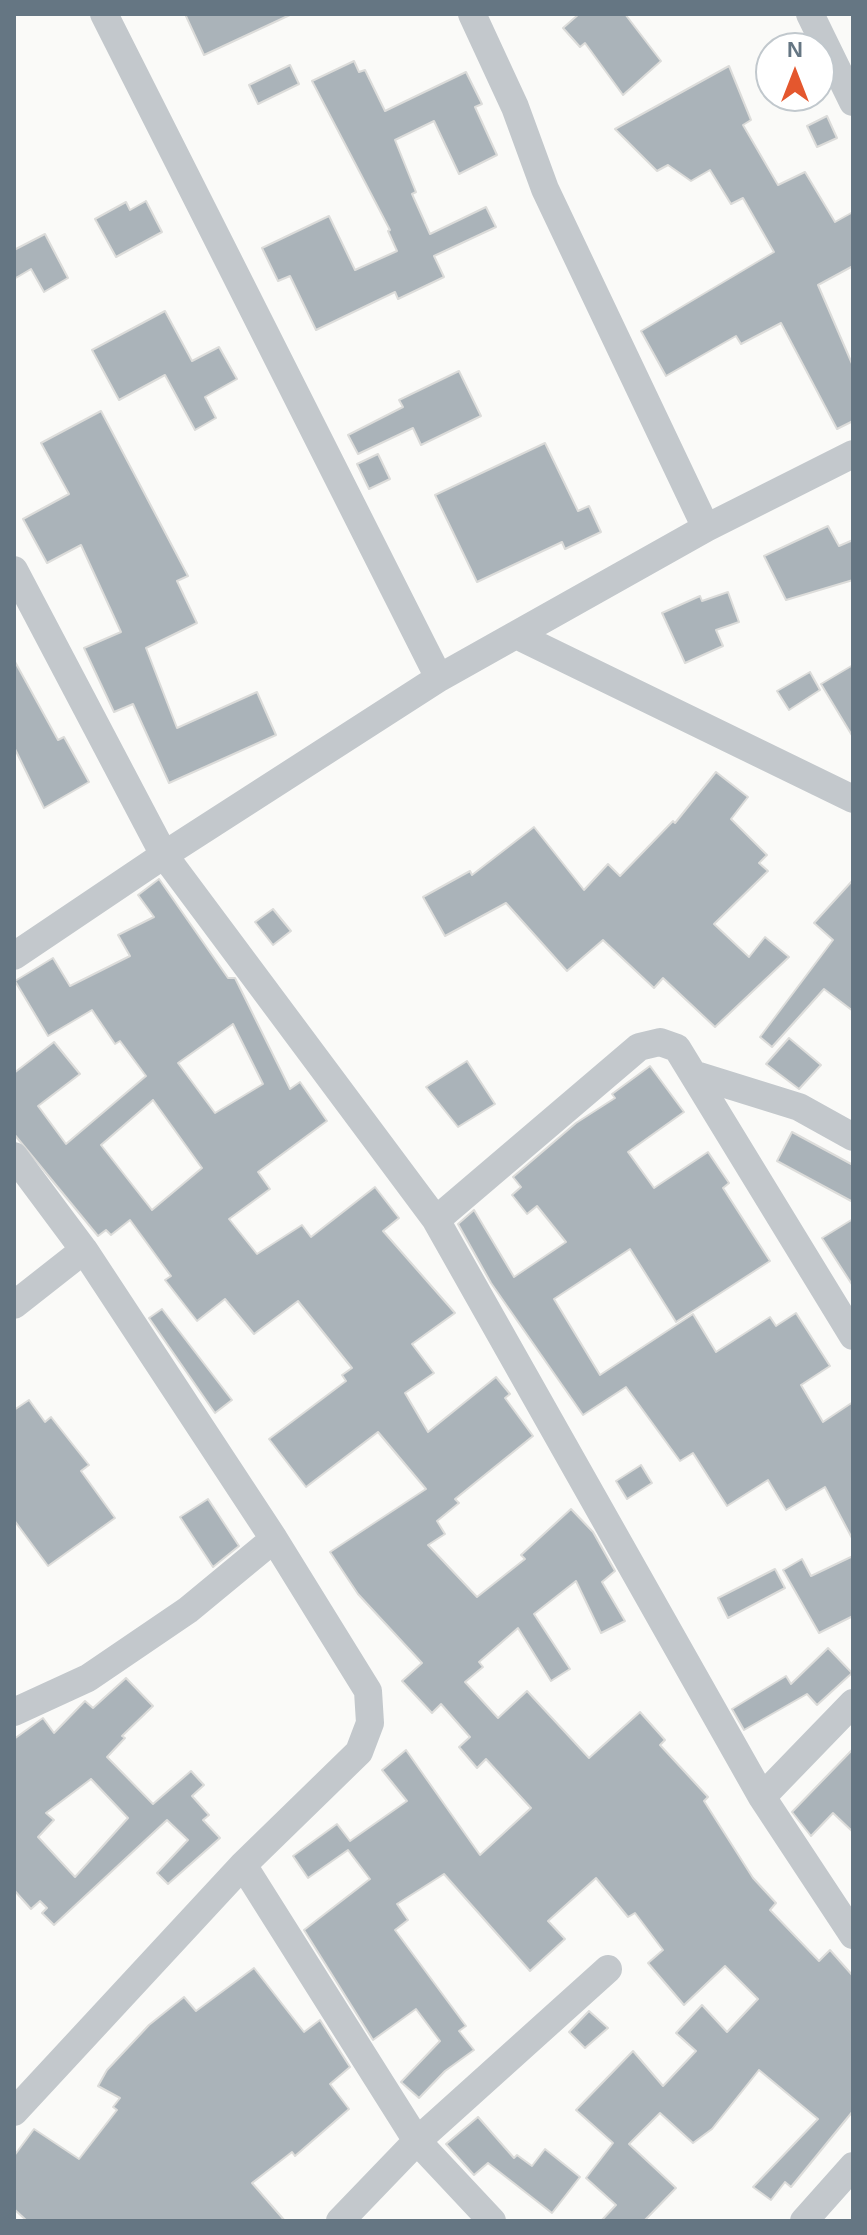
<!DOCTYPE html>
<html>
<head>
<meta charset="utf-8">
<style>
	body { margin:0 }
	#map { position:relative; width:867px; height:2235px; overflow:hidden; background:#fafaf8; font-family:Arial,sans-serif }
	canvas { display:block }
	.frame { position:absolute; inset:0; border:16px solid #657683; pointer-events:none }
	.north { position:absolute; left:755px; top:32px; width:80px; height:80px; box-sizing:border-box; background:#fff; border:2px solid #c1c8cd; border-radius:50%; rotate:0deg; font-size:22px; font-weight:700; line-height:32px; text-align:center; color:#657683 }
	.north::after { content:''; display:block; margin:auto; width:28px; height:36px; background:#e4572e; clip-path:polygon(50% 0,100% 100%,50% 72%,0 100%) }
</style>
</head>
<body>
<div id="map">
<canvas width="867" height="2235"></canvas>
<div class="frame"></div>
<div class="north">N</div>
</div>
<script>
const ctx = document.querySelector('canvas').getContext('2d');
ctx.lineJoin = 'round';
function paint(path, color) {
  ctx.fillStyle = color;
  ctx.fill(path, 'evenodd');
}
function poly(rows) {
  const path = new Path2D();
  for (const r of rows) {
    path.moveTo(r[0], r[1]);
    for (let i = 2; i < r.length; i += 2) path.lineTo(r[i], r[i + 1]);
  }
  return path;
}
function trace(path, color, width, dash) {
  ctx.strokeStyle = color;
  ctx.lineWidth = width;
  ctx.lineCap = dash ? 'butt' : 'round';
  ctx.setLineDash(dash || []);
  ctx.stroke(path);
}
const building = poly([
	[185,14,292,14,204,55,185,14],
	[579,14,625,14,661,61,623,95,585,43,580,47,563,28,579,14],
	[354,61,359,72,365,70,385,111,466,72,482,104,475,107,497,155,459,174,434,121,395,140,416,192,412,194,430,234,486,207,496,227,434,256,444,277,398,299,395,292,316,330,290,276,278,281,262,248,329,216,355,270,397,251,388,231,390,230,312,81,354,61],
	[290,65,299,84,258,104,249,85,290,65],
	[729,66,751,120,743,125,778,185,805,172,835,222,853,212,853,266,818,285,853,366,853,421,837,429,781,323,741,344,736,336,666,376,641,331,774,252,743,198,731,204,710,170,691,181,668,165,657,171,615,129,729,66],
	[827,116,837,138,817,147,807,126,827,116],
	[146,201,162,232,116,257,95,219,126,202,130,210,146,201],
	[45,234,68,278,44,292,31,269,14,279,14,250,45,234],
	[165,311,192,361,219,347,237,379,205,397,216,418,195,430,165,375,119,400,92,350,165,311],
	[459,371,481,416,421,445,413,428,358,454,348,435,403,407,399,400,459,371],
	[101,411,188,576,177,581,197,623,146,648,177,728,257,692,276,735,169,783,133,704,114,712,84,648,121,632,81,545,47,563,23,519,69,494,41,443,101,411],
	[545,443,578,511,589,506,601,532,565,549,562,542,477,582,435,495,545,443],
	[378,454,390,479,369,489,357,464,378,454],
	[828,526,839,546,853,540,853,580,786,600,764,556,828,526],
	[728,592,739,622,716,630,723,646,685,663,662,613,700,596,702,601,728,592],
	[14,660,58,740,64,737,89,782,44,808,14,747,14,660],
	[853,665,853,737,821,684,853,665],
	[810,672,820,690,789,710,777,691,810,672],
	[716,772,748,797,731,819,767,855,759,863,768,871,714,924,749,957,765,937,789,957,715,1027,663,978,654,988,603,940,567,971,506,903,445,936,423,897,470,871,472,875,534,827,584,890,608,864,620,876,673,821,675,823,716,772],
	[159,879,228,978,235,978,290,1089,300,1082,327,1121,258,1172,270,1189,229,1219,257,1254,302,1225,311,1237,375,1187,399,1218,383,1231,455,1313,412,1344,434,1373,405,1393,428,1432,496,1377,510,1394,505,1398,533,1436,455,1499,459,1503,437,1521,445,1534,428,1545,477,1597,525,1559,521,1555,571,1509,593,1532,615,1571,602,1582,625,1621,601,1633,576,1581,534,1614,570,1669,551,1681,518,1628,479,1662,483,1667,465,1682,498,1718,527,1691,589,1758,640,1712,665,1740,660,1745,708,1797,704,1801,753,1878,776,1903,770,1910,819,1961,830,1950,853,1976,853,2111,791,2187,785,2182,771,2200,753,2187,818,2119,759,2070,712,2129,693,2143,660,2113,629,2144,676,2188,644,2221,601,2221,616,2205,586,2178,613,2143,576,2110,633,2051,663,2086,696,2051,676,2033,702,2005,727,2032,758,1999,725,1966,684,2005,648,1963,663,1950,635,1913,628,1917,596,1878,548,1921,565,1939,530,1971,444,1874,397,1904,408,1920,395,1930,466,2026,459,2031,474,2050,445,2071,419,2098,401,2082,440,2041,416,2009,373,2040,304,1930,370,1879,348,1850,308,1878,293,1856,337,1824,350,1841,407,1801,382,1770,406,1750,480,1855,531,1808,486,1759,477,1768,459,1747,470,1737,441,1704,432,1713,402,1681,422,1663,358,1594,330,1552,426,1489,378,1432,306,1487,269,1439,346,1381,342,1375,352,1368,298,1301,254,1334,225,1299,197,1321,165,1280,171,1276,130,1220,111,1235,106,1230,98,1236,14,1134,14,1073,54,1042,80,1074,38,1106,66,1144,146,1076,120,1041,115,1044,92,1010,48,1036,15,981,53,958,70,986,130,956,118,935,154,917,138,895,159,879],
	[233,1024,263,1084,215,1113,178,1063,233,1024],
	[153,1100,202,1168,152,1210,101,1145,153,1100],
	[853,880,853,1011,824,989,772,1047,760,1037,833,940,814,923,853,880],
	[273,909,291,931,273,945,255,922,273,909],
	[789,1038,821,1065,799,1089,766,1064,789,1038],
	[467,1061,495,1104,458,1127,426,1087,467,1061],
	[650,1066,684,1112,628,1152,654,1188,708,1152,729,1183,723,1188,770,1261,676,1322,630,1249,554,1299,600,1375,693,1314,716,1352,770,1317,776,1326,796,1313,830,1366,801,1385,823,1422,853,1402,853,1540,825,1487,786,1510,768,1480,727,1506,693,1453,680,1461,626,1387,583,1415,491,1283,458,1224,474,1210,514,1277,566,1242,537,1206,527,1214,512,1195,521,1187,513,1177,576,1123,615,1098,612,1094,650,1066],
	[792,1132,853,1165,853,1202,777,1161,792,1132],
	[853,1219,853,1286,822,1238,853,1219],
	[162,1309,232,1400,215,1413,149,1318,162,1309],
	[29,1400,45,1422,51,1417,89,1465,81,1471,115,1518,48,1566,14,1520,14,1410,29,1400],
	[641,1465,652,1483,627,1499,616,1481,641,1465],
	[208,1499,239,1546,213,1567,180,1517,208,1499],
	[853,1556,853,1616,819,1633,783,1570,802,1559,811,1576,853,1556],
	[775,1569,785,1588,728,1618,718,1598,775,1569],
	[828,1648,852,1673,817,1705,807,1694,744,1730,732,1709,786,1676,791,1684,828,1648],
	[126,1678,153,1706,122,1736,125,1738,107,1757,153,1804,191,1771,204,1785,192,1796,209,1815,203,1820,220,1838,168,1884,157,1873,188,1840,167,1820,54,1925,42,1913,47,1908,40,1901,31,1909,14,1890,14,1739,43,1718,54,1733,85,1701,93,1708,126,1678],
	[91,1779,128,1818,75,1877,38,1837,54,1820,46,1813,91,1779],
	[853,1749,853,1832,833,1813,811,1836,792,1812,853,1749],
	[254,1968,304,2032,320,2020,350,2067,330,2084,349,2109,295,2156,292,2152,252,2183,285,2221,27,2221,14,2209,14,2156,34,2129,79,2159,117,2110,113,2107,120,2098,98,2086,107,2070,149,2025,184,1997,196,2011,254,1968],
	[589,2011,608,2028,585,2048,569,2032,589,2011],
	[478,2117,514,2158,517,2155,532,2166,545,2149,580,2177,552,2213,488,2163,474,2175,446,2144,478,2117]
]);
paint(building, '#aab3b9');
trace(building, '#dcdcda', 2);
trace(poly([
	[104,14,439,678],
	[472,14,515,107,545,189,706,528],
	[810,14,853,102],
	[14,570,164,855,436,1220,762,1797,853,1935],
	[516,635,853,799],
	[14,956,164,855,439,678,706,528,853,454],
	[693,1074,799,1107,853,1137],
	[14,1156,84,1250,274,1539,368,1691,370,1723,359,1752,243,1865,14,2112],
	[436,1220,639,1047,660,1042,677,1048,853,1336],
	[14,1305,84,1250],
	[14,1712,88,1678,188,1610,274,1539],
	[762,1797,853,1703],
	[243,1865,417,2141,492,2221],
	[340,2221,417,2141,608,1969],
	[804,2221,853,2166]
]), '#c3c8cc', 28);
</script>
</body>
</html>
